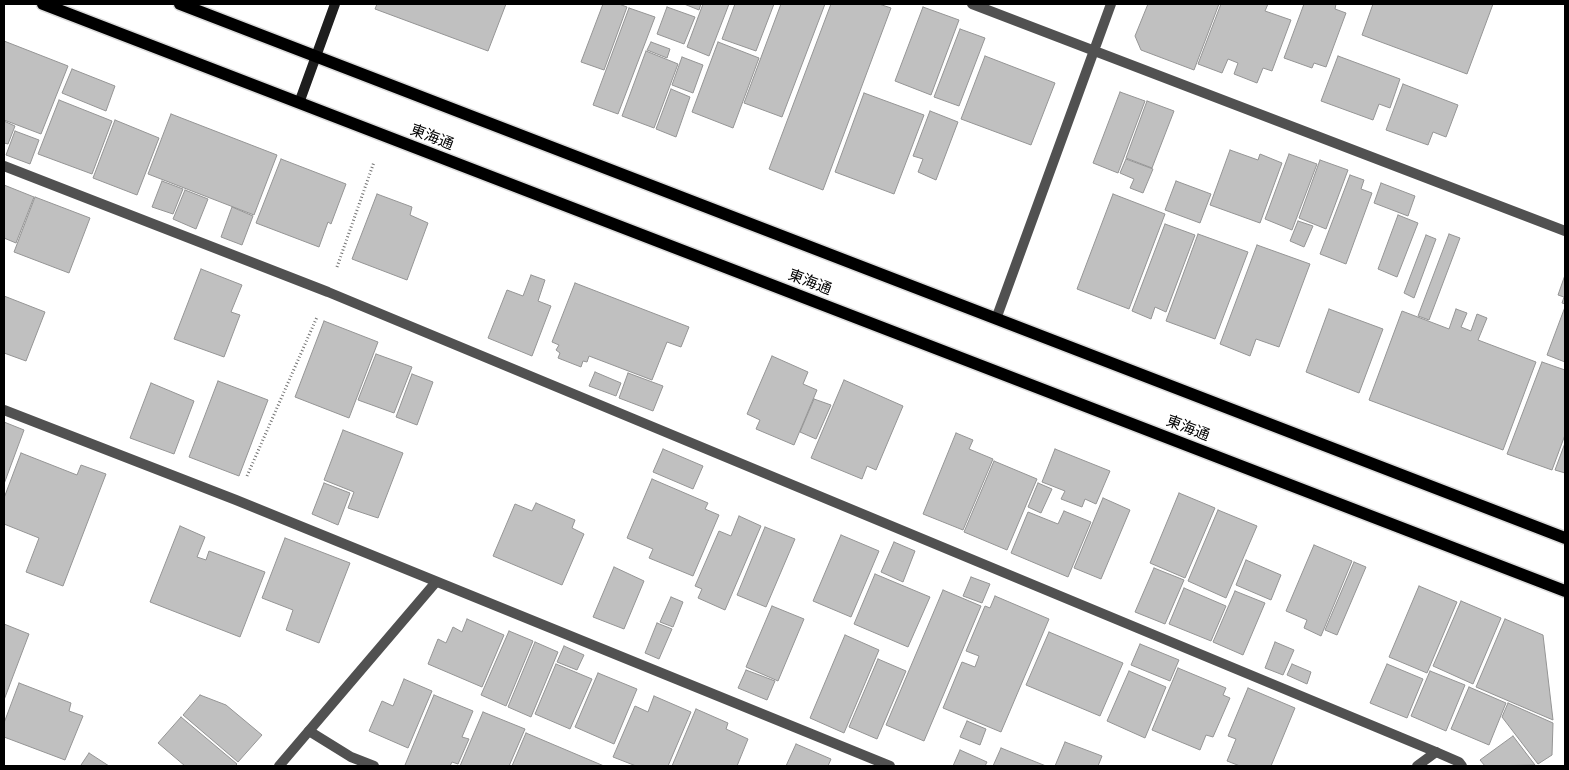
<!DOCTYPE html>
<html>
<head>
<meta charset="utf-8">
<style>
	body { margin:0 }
	#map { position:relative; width:1569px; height:770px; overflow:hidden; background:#fff; font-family:Lato,sans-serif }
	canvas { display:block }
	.frame { position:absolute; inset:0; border:5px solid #000; pointer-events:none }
</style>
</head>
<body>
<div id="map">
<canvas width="1569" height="770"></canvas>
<div class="frame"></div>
</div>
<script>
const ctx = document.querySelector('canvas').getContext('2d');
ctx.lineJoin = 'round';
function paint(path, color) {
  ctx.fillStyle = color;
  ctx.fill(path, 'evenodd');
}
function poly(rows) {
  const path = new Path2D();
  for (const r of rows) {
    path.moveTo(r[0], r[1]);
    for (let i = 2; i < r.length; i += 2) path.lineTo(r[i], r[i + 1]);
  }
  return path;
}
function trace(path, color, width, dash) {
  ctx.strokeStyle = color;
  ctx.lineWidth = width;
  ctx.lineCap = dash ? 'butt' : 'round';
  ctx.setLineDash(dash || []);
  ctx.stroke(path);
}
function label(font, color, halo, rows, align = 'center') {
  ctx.font = font + ' Lato,"Noto Sans JP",sans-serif';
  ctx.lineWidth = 4.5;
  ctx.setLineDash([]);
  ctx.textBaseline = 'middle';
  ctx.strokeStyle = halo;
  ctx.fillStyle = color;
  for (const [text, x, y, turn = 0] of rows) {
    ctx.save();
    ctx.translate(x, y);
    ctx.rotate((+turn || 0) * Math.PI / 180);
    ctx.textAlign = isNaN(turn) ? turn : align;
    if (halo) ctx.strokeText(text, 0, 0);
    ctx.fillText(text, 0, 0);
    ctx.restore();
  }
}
const building = poly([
	[377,4,506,4,488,51,375,9,377,4],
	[603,4,619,4,627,7,604,70,581,62,603,4],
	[684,4,701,4,699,10,684,4],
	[703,4,729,4,709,56,687,47,703,4],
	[735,4,774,4,756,51,722,39,735,4],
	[781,4,825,4,782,117,744,103,781,4],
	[831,4,879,4,891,8,823,190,769,169,831,4],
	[1148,4,1219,4,1194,70,1141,50,1135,36,1148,4],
	[1221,4,1268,4,1265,11,1291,20,1272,71,1263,68,1257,83,1234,74,1238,63,1228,59,1222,73,1198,64,1221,4],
	[1304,4,1336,4,1335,9,1346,13,1326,67,1314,63,1312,68,1284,58,1304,4],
	[1373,4,1493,4,1467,74,1362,35,1373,4],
	[667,7,695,17,684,44,657,34,667,7],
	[923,7,959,20,931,95,895,81,923,7],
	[629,8,655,17,618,114,593,105,629,8],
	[960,29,985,38,959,106,934,97,960,29],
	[4,41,68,66,41,134,4,120,4,41],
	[651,42,670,49,667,58,647,50,651,42],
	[718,42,759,58,733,128,692,112,718,42],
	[646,51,678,64,654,128,622,116,646,51],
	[985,56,1055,83,1031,145,961,119,985,56],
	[1338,56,1400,79,1390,108,1379,104,1373,120,1321,101,1338,56],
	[682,57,703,65,693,93,672,85,682,57],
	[72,69,115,86,106,111,62,93,72,69],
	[1403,84,1458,105,1446,137,1433,132,1428,145,1386,130,1403,84],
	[671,89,690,97,676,137,656,129,671,89],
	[1120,92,1145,101,1118,173,1093,163,1120,92],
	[864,93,924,115,894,194,835,172,864,93],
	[59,100,112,121,92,174,38,154,59,100],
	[1147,101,1174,111,1152,168,1126,158,1147,101],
	[930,111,958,122,936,180,918,172,923,159,913,156,930,111],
	[171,114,277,155,254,215,148,174,171,114],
	[115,120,159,138,137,195,93,178,115,120],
	[4,121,15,126,8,144,4,143,4,121],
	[15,131,39,140,30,164,6,155,15,131],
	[1230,150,1258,160,1260,154,1282,163,1260,223,1210,205,1230,150],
	[1289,154,1317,164,1292,230,1265,219,1289,154],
	[281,159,346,184,331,224,328,222,319,247,256,223,281,159],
	[1126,159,1153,169,1143,193,1130,188,1134,179,1120,173,1126,159],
	[1320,160,1348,170,1326,229,1299,218,1320,160],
	[1350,175,1364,180,1361,189,1372,193,1346,264,1320,254,1350,175],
	[162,181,183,189,173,214,152,207,162,181],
	[1176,181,1211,194,1200,223,1165,210,1176,181],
	[1381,183,1415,196,1408,216,1374,203,1381,183],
	[4,185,34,197,16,243,4,238,4,185],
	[185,190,208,199,196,229,173,219,185,190],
	[377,194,412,207,410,215,428,223,407,280,352,259,377,194],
	[1113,194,1165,214,1129,309,1077,289,1113,194],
	[35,197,90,218,69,273,14,252,35,197],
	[232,207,253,216,242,245,221,237,232,207],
	[1398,215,1418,223,1397,277,1378,269,1398,215],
	[1298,221,1313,226,1304,247,1290,241,1298,221],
	[1165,224,1195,235,1166,312,1155,307,1151,319,1132,311,1165,224],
	[1198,234,1248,252,1215,339,1166,321,1198,234],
	[1449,234,1460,238,1429,320,1418,316,1449,234],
	[1426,235,1436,239,1414,298,1404,293,1426,235],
	[1257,245,1310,264,1279,347,1256,339,1250,356,1220,344,1257,245],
	[201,269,242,285,231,312,240,315,224,357,174,339,201,269],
	[531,275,545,280,538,301,551,306,532,356,488,338,507,290,523,296,531,275],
	[1565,275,1565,304,1562,303,1564,297,1558,295,1565,275],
	[575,283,689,327,681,347,667,342,652,380,589,356,587,362,583,361,581,367,558,358,560,353,556,350,559,345,552,342,575,283],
	[4,296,45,312,26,361,4,353,4,296],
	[1565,307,1565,362,1547,355,1565,307],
	[1329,309,1383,329,1359,393,1306,372,1329,309],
	[1456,309,1467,313,1461,327,1471,331,1477,314,1487,318,1478,340,1536,362,1503,450,1369,400,1402,311,1449,329,1456,309],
	[324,321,378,342,349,418,295,397,324,321],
	[376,354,412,367,394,413,358,400,376,354],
	[772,356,808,372,803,384,817,390,794,445,756,429,760,420,747,414,772,356],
	[1542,362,1565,370,1565,435,1552,470,1507,454,1542,362],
	[595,372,621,383,616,396,589,386,595,372],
	[628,373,663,386,653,411,619,398,628,373],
	[412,374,433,382,417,425,396,417,412,374],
	[844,380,903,406,876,470,867,466,862,479,811,458,844,380],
	[218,381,268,400,239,476,189,457,218,381],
	[151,383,194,401,174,454,130,438,151,383],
	[814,399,831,405,816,439,800,432,814,399],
	[4,422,24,430,4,484,4,422],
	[343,430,403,453,378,518,348,508,354,492,324,480,343,430],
	[956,433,973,440,969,449,993,459,963,530,923,514,956,433],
	[1565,443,1565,473,1555,470,1565,443],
	[663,449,703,466,693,489,653,472,663,449],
	[1055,449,1110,471,1096,504,1085,499,1082,507,1061,499,1065,491,1042,482,1055,449],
	[21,453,77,475,81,465,106,474,63,586,26,572,39,538,4,524,4,498,21,453],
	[994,461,1037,479,1007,550,964,532,994,461],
	[652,479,708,503,705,509,719,515,693,576,649,558,653,549,627,538,652,479],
	[324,483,350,493,338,525,312,514,324,483],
	[1038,483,1052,489,1041,513,1028,507,1038,483],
	[1179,493,1215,508,1185,578,1150,563,1179,493],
	[1103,498,1130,510,1101,579,1074,568,1103,498],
	[536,503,575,520,572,528,584,534,562,585,493,556,515,504,532,511,536,503],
	[1218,510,1257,526,1226,598,1188,581,1218,510],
	[1064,511,1091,522,1068,577,1011,553,1028,512,1058,524,1064,511],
	[739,516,761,526,725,610,698,598,702,589,695,586,719,531,731,536,739,516],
	[180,526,205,537,197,557,206,560,209,551,265,572,240,637,150,602,180,526],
	[765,527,795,539,766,607,737,595,765,527],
	[841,535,879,551,851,617,813,601,841,535],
	[285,538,350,563,319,643,286,630,293,610,262,598,285,538],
	[894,542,915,551,903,582,881,572,894,542],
	[1314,545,1352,561,1321,636,1304,628,1307,620,1286,611,1314,545],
	[1246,560,1281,575,1271,600,1236,585,1246,560],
	[1354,562,1366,567,1337,635,1325,630,1354,562],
	[614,567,644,581,624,629,593,617,614,567],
	[1154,568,1184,580,1165,624,1135,612,1154,568],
	[875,574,930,597,908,647,854,624,875,574],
	[971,577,990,584,982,603,963,596,971,577],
	[1419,586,1457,602,1427,673,1389,657,1419,586],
	[1184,588,1226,606,1211,641,1169,624,1184,588],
	[943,590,981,606,924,741,886,725,943,590],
	[1235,591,1265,603,1243,655,1213,642,1235,591],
	[995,596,1049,619,1001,732,943,708,962,662,975,667,979,656,966,651,985,606,990,608,995,596],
	[671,597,683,602,673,627,660,622,671,597],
	[1461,601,1501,618,1473,684,1433,666,1461,601],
	[772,606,804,619,778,681,746,667,772,606],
	[467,619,504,635,482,687,428,664,438,639,446,643,453,627,462,632,467,619],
	[1505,619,1543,635,1553,720,1476,687,1505,619],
	[657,623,672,629,659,659,645,653,657,623],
	[4,624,29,634,4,700,4,624],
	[509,631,533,641,506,706,481,695,509,631],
	[1049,632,1123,663,1100,716,1026,685,1049,632],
	[845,635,879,650,844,733,810,718,845,635],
	[535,642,558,652,531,717,508,707,535,642],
	[1275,642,1294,650,1283,675,1265,668,1275,642],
	[1140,644,1179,660,1170,681,1131,665,1140,644],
	[564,646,584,655,577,670,557,662,564,646],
	[878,659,906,671,877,739,849,727,878,659],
	[556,664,592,679,570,729,535,714,556,664],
	[1292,664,1311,672,1307,684,1287,675,1292,664],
	[1387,664,1423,679,1407,718,1370,703,1387,664],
	[1178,668,1226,688,1223,695,1230,698,1213,737,1206,735,1200,750,1152,730,1178,668],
	[746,670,775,681,767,700,738,688,746,670],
	[1129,671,1166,687,1145,738,1107,721,1129,671],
	[1430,671,1465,685,1446,731,1411,716,1430,671],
	[598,673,637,689,614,744,575,727,598,673],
	[404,679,432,691,408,748,369,731,382,701,393,706,404,679],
	[19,683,71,703,69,711,83,716,65,760,4,737,4,723,19,683],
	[1469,687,1506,703,1489,745,1451,729,1469,687],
	[1248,688,1295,708,1271,766,1240,766,1227,761,1236,739,1228,736,1248,688],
	[200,695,226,705,262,735,238,762,183,715,200,695],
	[434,695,473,711,462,737,469,739,458,764,452,762,450,766,408,766,405,765,434,695],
	[654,696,691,712,668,766,636,766,613,757,635,706,648,712,654,696],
	[1508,703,1553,723,1552,755,1538,764,1502,717,1508,703],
	[696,709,728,723,726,729,748,739,737,766,672,766,696,709],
	[483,712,525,729,509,766,460,766,483,712],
	[181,717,237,764,235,766,185,766,158,743,181,717],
	[967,721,986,729,980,745,960,737,967,721],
	[526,733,604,766,512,766,526,733],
	[1513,736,1535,765,1485,766,1480,760,1513,736],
	[1065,742,1102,756,1098,766,1055,766,1065,742],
	[796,744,831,759,828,766,786,766,796,744],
	[1001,748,1046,766,993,766,1001,748],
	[960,750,987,762,985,766,953,766,960,750],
	[89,753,109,766,83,766,81,765,89,753]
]);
paint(building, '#c0c0c0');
trace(building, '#959595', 1);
const primary = poly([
	[43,4,1565,591],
	[180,4,1565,538]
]);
trace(primary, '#dbdbdb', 15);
trace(poly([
	[337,267,374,162],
	[247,476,317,317]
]), '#737373', 3, [1, 2.5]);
trace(poly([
	[4,166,328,292,1436,752,1459,762,1462,766],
	[4,410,236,500,890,766],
	[309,731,351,757,374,766]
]), '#515151', 10);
trace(poly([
	[972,4,1565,231],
	[996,319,1111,4],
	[279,766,436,582],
	[1417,766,1436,752]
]), '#515151', 10);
trace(poly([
	[299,103,335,4]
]), '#1e1e1e', 10);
trace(primary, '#000', 12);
label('15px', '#000', '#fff', [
	["東海通",432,137,21],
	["東海通",810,282,21],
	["東海通",1188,428,21]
]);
</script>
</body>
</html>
